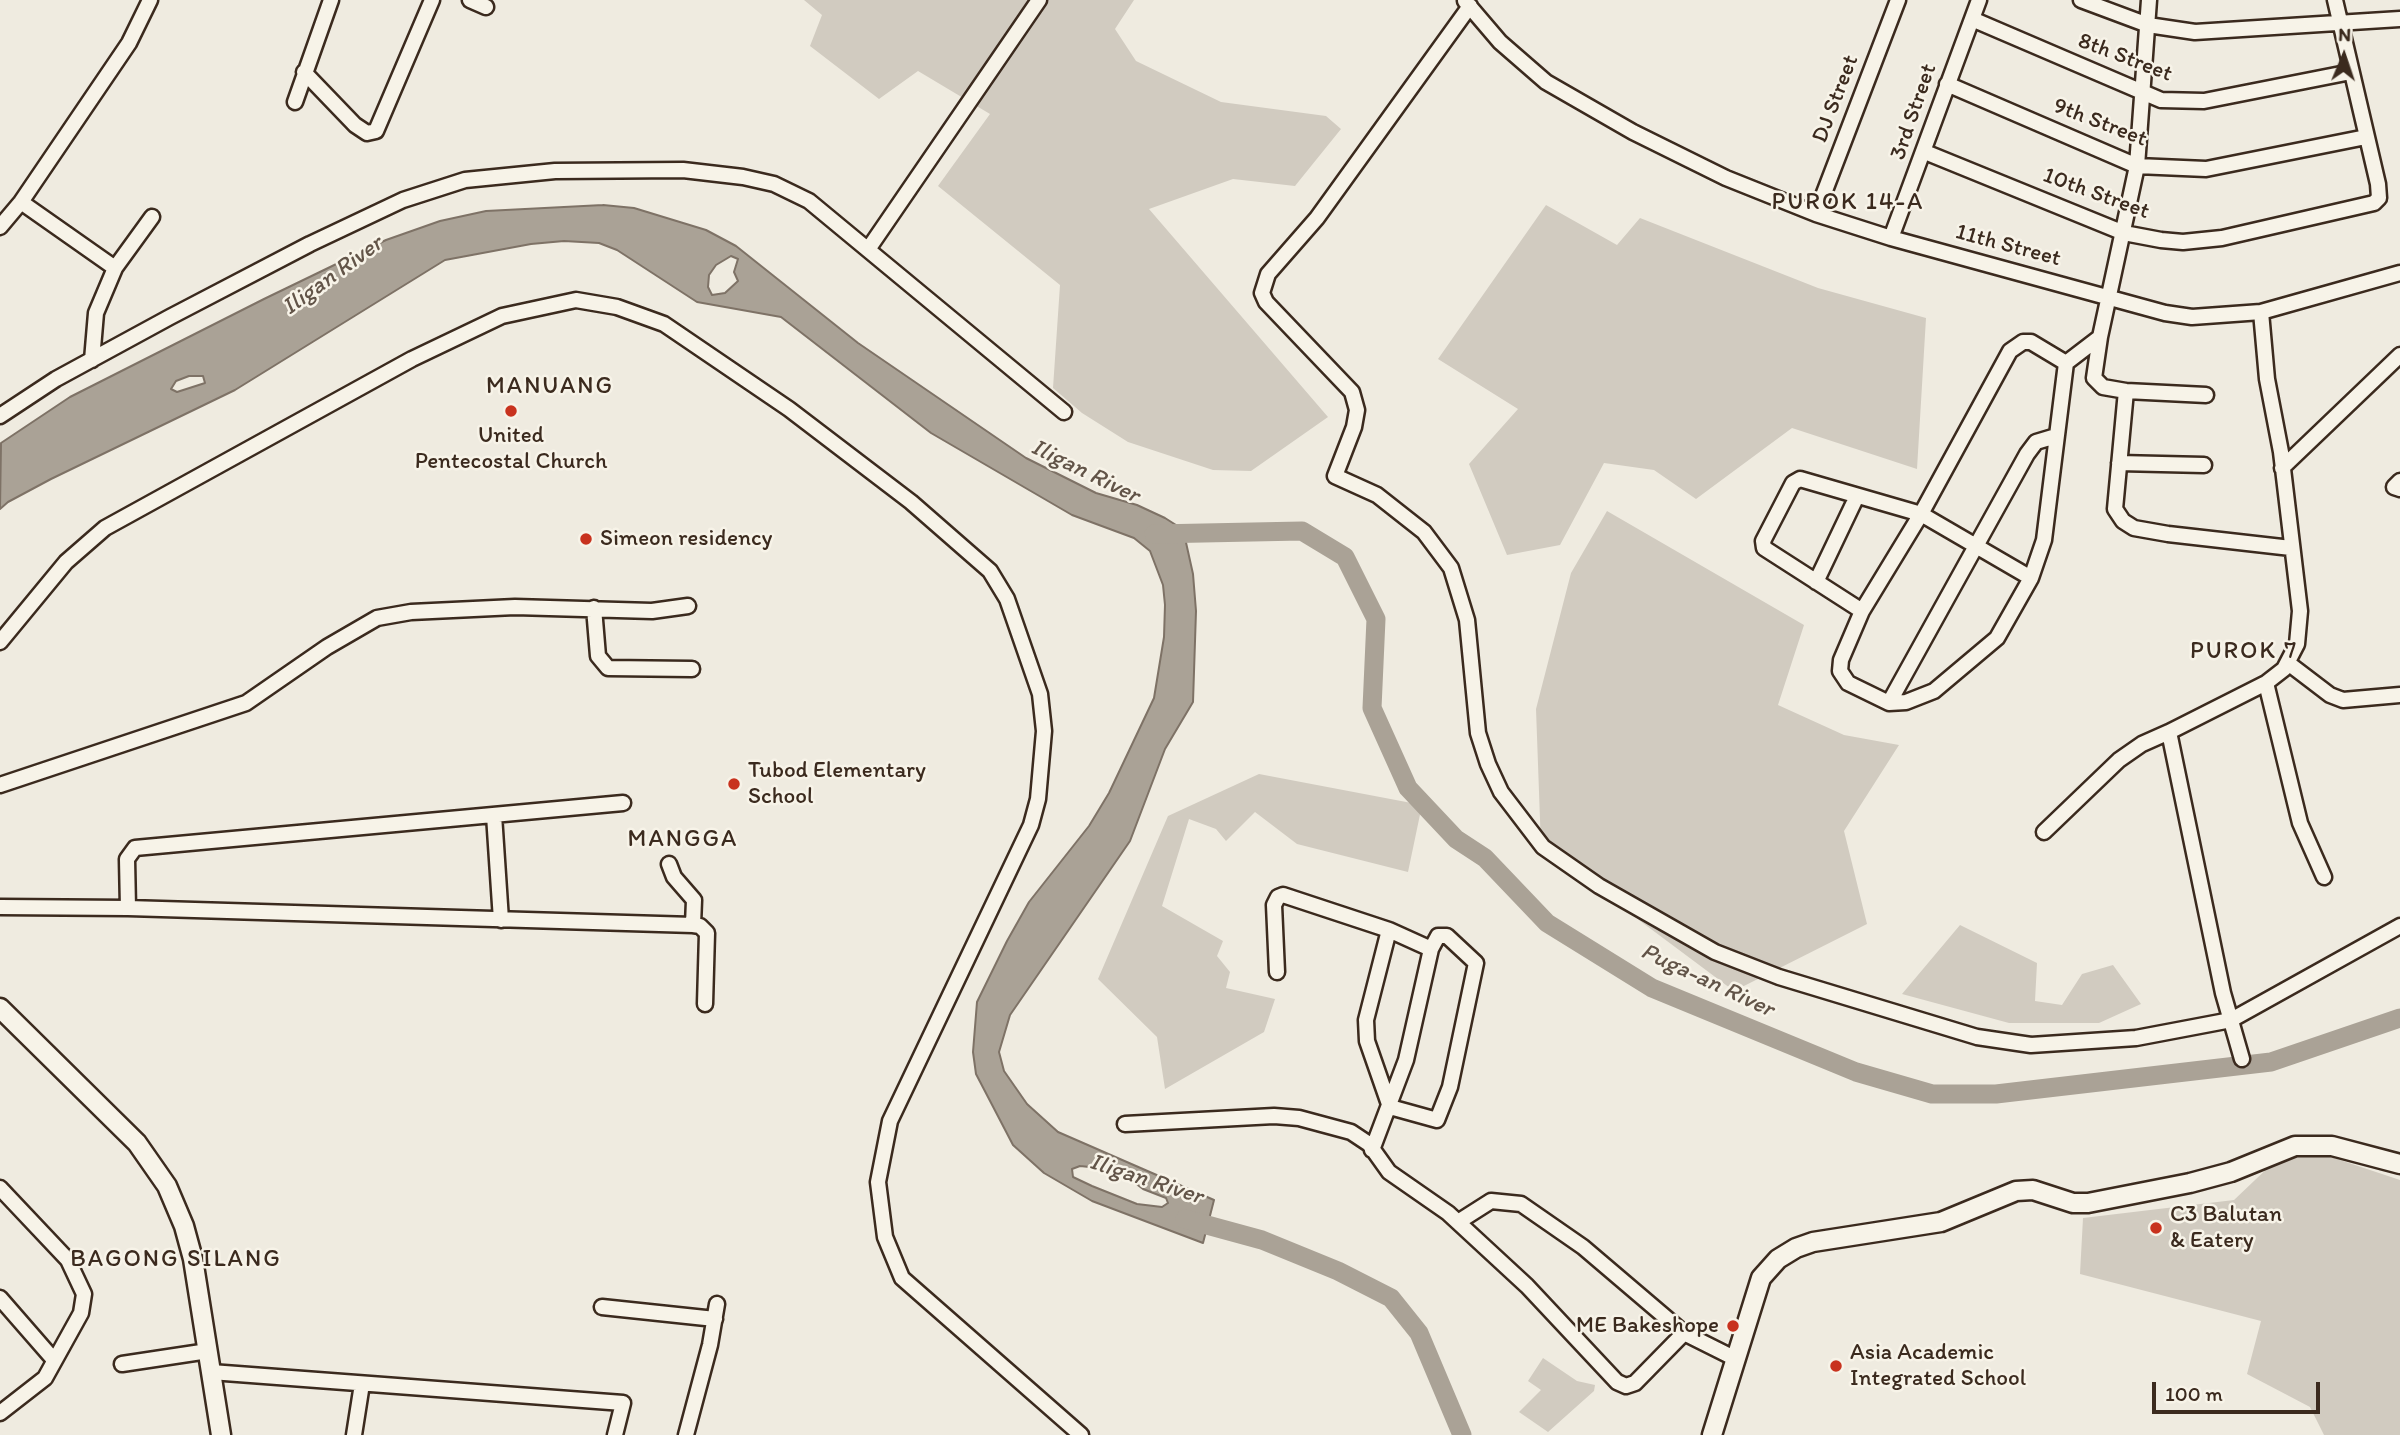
<!DOCTYPE html>
<html>
<head>
<meta charset="utf-8">
<style>
	body { margin:0 }
	#map { position:relative; width:2400px; height:1435px; overflow:hidden; background:#efebe0; font-family:Itim,sans-serif }
	canvas { display:block }
	.north { position:absolute; left:2309px; top:21px; width:70px; height:70px; -webkit-text-stroke:5px #f7f3e8; paint-order:stroke; rotate:2deg; font-size:19px; font-weight:700; line-height:28px; text-align:center; color:#3b2a1e }
	.north::after { content:''; display:block; margin:auto; width:24px; height:32px; background:#3b2a1e; clip-path:polygon(50% 0,100% 100%,50% 72%,0 100%) }
	.scale { position:absolute; left:2152px; top:1382px; width:168px; height:32px; box-sizing:border-box; border:4px solid #3b2a1e; border-top:0; padding-left:9px; font-size:21px; line-height:24px; white-space:nowrap; color:#3b2a1e; -webkit-text-stroke:5px #f7f3e8; paint-order:stroke }
</style>
</head>
<body>
<div id="map">
<canvas width="2400" height="1435"></canvas>
<div class="north">N</div>
<div class="scale">100 m</div>
</div>
<script>
const ctx = document.querySelector('canvas').getContext('2d');
ctx.lineJoin = 'round';
function paint(path, color) {
  ctx.fillStyle = color;
  ctx.fill(path, 'evenodd');
}
function poly(rows) {
  const path = new Path2D();
  for (const r of rows) {
    path.moveTo(r[0], r[1]);
    for (let i = 2; i < r.length; i += 2) path.lineTo(r[i], r[i + 1]);
  }
  return path;
}
function trace(path, color, width, dash) {
  ctx.strokeStyle = color;
  ctx.lineWidth = width;
  ctx.lineCap = dash ? 'butt' : 'round';
  ctx.setLineDash(dash || []);
  ctx.stroke(path);
}
function label(font, color, halo, rows, align = 'center') {
  ctx.font = font + ' Itim,sans-serif';
  ctx.lineWidth = 5;
  ctx.setLineDash([]);
  ctx.textBaseline = 'middle';
  ctx.strokeStyle = halo;
  ctx.fillStyle = color;
  for (const [text, x, y, turn = 0] of rows) {
    ctx.save();
    ctx.translate(x, y);
    ctx.rotate((+turn || 0) * Math.PI / 180);
    ctx.textAlign = isNaN(turn) ? turn : align;
    if (halo) ctx.strokeText(text, 0, 0);
    ctx.fillText(text, 0, 0);
    ctx.restore();
  }
}
paint(poly([
	[804,0,1134,0,1115,29,1136,61,1221,102,1326,116,1341,129,1295,186,1233,179,1149,209,1328,417,1251,471,1213,470,1128,442,1082,413,1053,388,1060,285,938,186,990,114,918,71,879,99,810,46,822,15],
	[1546,205,1617,245,1640,218,1818,288,1926,318,1917,469,1792,428,1696,499,1654,470,1604,463,1560,545,1507,555,1469,464,1518,409,1438,359],
	[1607,511,1804,625,1778,705,1844,735,1899,745,1844,831,1867,924,1734,991,1541,847,1536,709,1571,573],
	[1259,774,1422,805,1408,872,1297,844,1255,812,1226,841,1216,829,1189,819,1162,906,1223,941,1217,956,1230,972,1226,988,1275,999,1264,1032,1165,1089,1157,1037,1098,979,1168,816],
	[1960,925,2037,963,2035,1001,2062,1005,2082,974,2113,965,2141,1004,2099,1023,2009,1023,1902,994],
	[2304,1148,2400,1180,2400,1435,2324,1435,2310,1407,2247,1374,2261,1321,2080,1274,2083,1218,2234,1200,2275,1161],
	[1543,1358,1577,1381,1595,1385,1594,1391,1548,1432,1519,1412,1541,1390,1528,1381]
]), '#d1cbc0');
const water = poly([
	[603,205,634,208,706,230,736,246,858,343,1026,458,1096,493,1137,505,1165,518,1176,525,1185,538,1193,574,1196,611,1193,702,1165,749,1130,841,1010,1015,999,1052,1004,1071,1027,1104,1058,1132,1214,1200,1203,1243,1092,1201,1044,1173,1013,1145,976,1074,973,1052,977,1002,1007,941,1029,902,1089,826,1109,793,1154,698,1164,637,1165,605,1163,585,1150,551,1134,538,1072,515,931,433,781,317,697,302,617,250,599,243,564,241,531,244,445,260,235,390,51,479,8,502,0,509,1,443,70,397,264,299,386,240,440,221,486,211,603,205],
	[731,256,738,259,734,272,738,281,725,293,712,295,708,287,709,275,716,265,731,256],
	[189,376,203,376,205,383,177,392,171,389,176,381,189,376],
	[1080,1166,1118,1170,1143,1189,1166,1198,1168,1203,1162,1207,1137,1204,1092,1186,1073,1177,1072,1169,1080,1166]
]);
paint(water, '#aaa296');
trace(water, '#7e7266', 2);
trace(poly([
	[1154,534,1302,531,1345,557,1376,619,1372,708,1408,788,1456,839,1485,858,1547,923,1652,988,1856,1072,1932,1094,1996,1094,2271,1062,2400,1018],
	[1185,1219,1262,1240,1338,1271,1391,1298,1419,1333,1462,1435]
]), '#aaa296', 19);
const minor = poly([
	[470,0,486,7],
	[2081,0,2148,25,2195,32,2400,19],
	[2149,0,2137,166,2100,337,2094,378,2103,387,2126,391,2206,395],
	[1465,1,1500,42,1546,82,1633,132,1726,178,1816,214,1891,238,2165,313,2192,317,2261,312,2400,273],
	[1470,6,1317,218,1268,274,1262,293,1266,302,1352,392,1357,410,1354,427,1335,476,1377,495,1424,532,1451,568,1467,620,1478,733,1488,764,1501,792,1543,847,1599,886,1715,952,1779,977,1977,1037,2031,1045,2136,1038,2231,1020,2400,926],
	[1972,19,2161,100,2204,101,2351,72],
	[304,72,355,125,367,133,376,131,432,0],
	[1947,84,2137,166,2206,169,2366,137],
	[295,102,331,0],
	[1925,152,2124,233,2161,240,2183,242,2222,238,2374,203,2379,198,2378,184,2335,0],
	[21,202,115,268],
	[1816,214,1898,0],
	[0,227,21,202,129,43,150,0],
	[1891,238,1979,0],
	[869,248,1039,0],
	[92,360,96,313,115,268,152,217],
	[2066,363,2031,342,2023,342,2010,351,1921,514,1862,611,1841,660,1840,671,1848,683,1889,703,1906,702,1934,691,1997,638,2031,578,2044,540,2066,363,2100,337],
	[2126,391,2115,509,2123,521,2134,528,2168,534,2291,548],
	[0,416,56,379,170,317,310,244,403,200,465,180,555,171,683,170,743,177,774,184,809,201,1064,412],
	[2119,463,2204,465],
	[2282,468,2400,355],
	[2400,481,2394,487,2400,489],
	[1816,582,1857,496],
	[594,608,598,656,608,668,692,669],
	[1862,611,1764,548,1763,541,1793,483,1800,479,1921,514,2031,578],
	[0,642,66,562,105,528,412,359,502,316,576,300,617,307,664,324,789,409,911,502,990,571,1007,599,1040,694,1044,731,1038,799,1031,825,890,1121,878,1182,885,1237,902,1278,1081,1435],
	[2288,663,2330,695,2343,700,2400,695],
	[2266,683,2300,823,2324,877],
	[1889,703,2027,454,2036,442,2056,436],
	[0,785,246,703,327,647,377,618,411,612,515,607,652,611,688,606],
	[494,815,501,920],
	[2044,832,2119,760,2142,744,2169,732],
	[669,864,674,877,694,900,693,925],
	[0,907,128,908,693,925,700,926,707,933,705,1004],
	[128,908,127,859,135,848,623,803],
	[1389,930,1366,1020,1367,1041,1390,1107,1437,1120,1450,1087,1476,963,1447,936,1438,936,1431,949],
	[1277,972,1274,905,1278,897,1283,895,1389,930,1431,949,1406,1060,1372,1150],
	[2242,1059,2223,993,2169,732,2266,683,2284,669,2297,644,2300,611,2281,452,2267,379,2261,312],
	[1125,1124,1274,1116,1299,1118,1351,1132,1369,1144,1389,1172,1448,1213,1527,1286,1617,1382,1626,1386,1635,1383,1684,1333],
	[0,1188,68,1260,84,1294,81,1313,45,1378,0,1413],
	[1458,1222,1491,1201,1521,1204,1583,1247,1684,1333,1734,1358],
	[0,1298,54,1360],
	[602,1307,715,1319],
	[122,1364,208,1351],
	[211,1372,623,1403,615,1435],
	[354,1435,362,1384],
	[686,1435,710,1345,717,1304]
]);
const major = poly([
	[0,1008,137,1143,167,1186,184,1226,193,1259,221,1435],
	[1712,1435,1761,1278,1778,1259,1796,1248,1813,1242,1941,1222,2016,1191,2033,1190,2073,1203,2088,1203,2190,1183,2231,1172,2295,1146,2332,1146,2400,1164]
]);
trace(minor, '#3b2a1e', 19);
trace(major, '#3b2a1e', 23);
trace(minor, '#f7f3e8', 14);
trace(major, '#f7f3e8', 18);
for (const [x, y, r, color] of [
	[511,411,7,"#c8321e"],
	[586,539,7,"#c8321e"],
	[734,784,7,"#c8321e"],
	[2156,1228,7,"#c8321e"],
	[1733,1326,7,"#c8321e"],
	[1836,1366,7,"#c8321e"]
]) {
  const dot = new Path2D();
  dot.arc(x, y, r, 0, 2 * Math.PI);
  ctx.fillStyle = color;
  ctx.fill(dot);
  trace(dot, '#f7f3e8', 2.5);
}
label('23px', '#3b2a1e', '#f7f3e8', [
	["8th Street",2125,58,21],
	["DJ Street",1836,99,-69],
	["3rd Street",1914,112,-71],
	["9th Street",2100,123,21],
	["10th Street",2096,194,20],
	["11th Street",2008,246,15]
]);
label('23px', '#3b2a1e', '#f7f3e8', [
	["United",511,436,"center"],
	["Pentecostal Church",511,462,"center"],
	["Simeon residency",600,539],
	["Tubod Elementary",748,771],
	["School",748,797],
	["C3 Balutan",2170,1215],
	["& Eatery",2170,1241],
	["ME Bakeshope",1719,1326,"right"],
	["Asia Academic",1850,1353],
	["Integrated School",1850,1379]
], 'left');
ctx.letterSpacing = '2px';
label('24px', '#3b2a1e', '#f7f3e8', [
	["PUROK 14-A",1848,203],
	["MANUANG",550,387],
	["PUROK 7",2244,652],
	["MANGGA",683,840],
	["BAGONG SILANG",176,1260]
]);
ctx.letterSpacing = '0px';
label('italic 24px', '#625448', '#f7f3e8', [
	["Iligan River",333,276,-36],
	["Iligan River",1085,472,26],
	["Puga-an River",1707,981,25],
	["Iligan River",1146,1180,18]
]);
</script>
</body>
</html>
